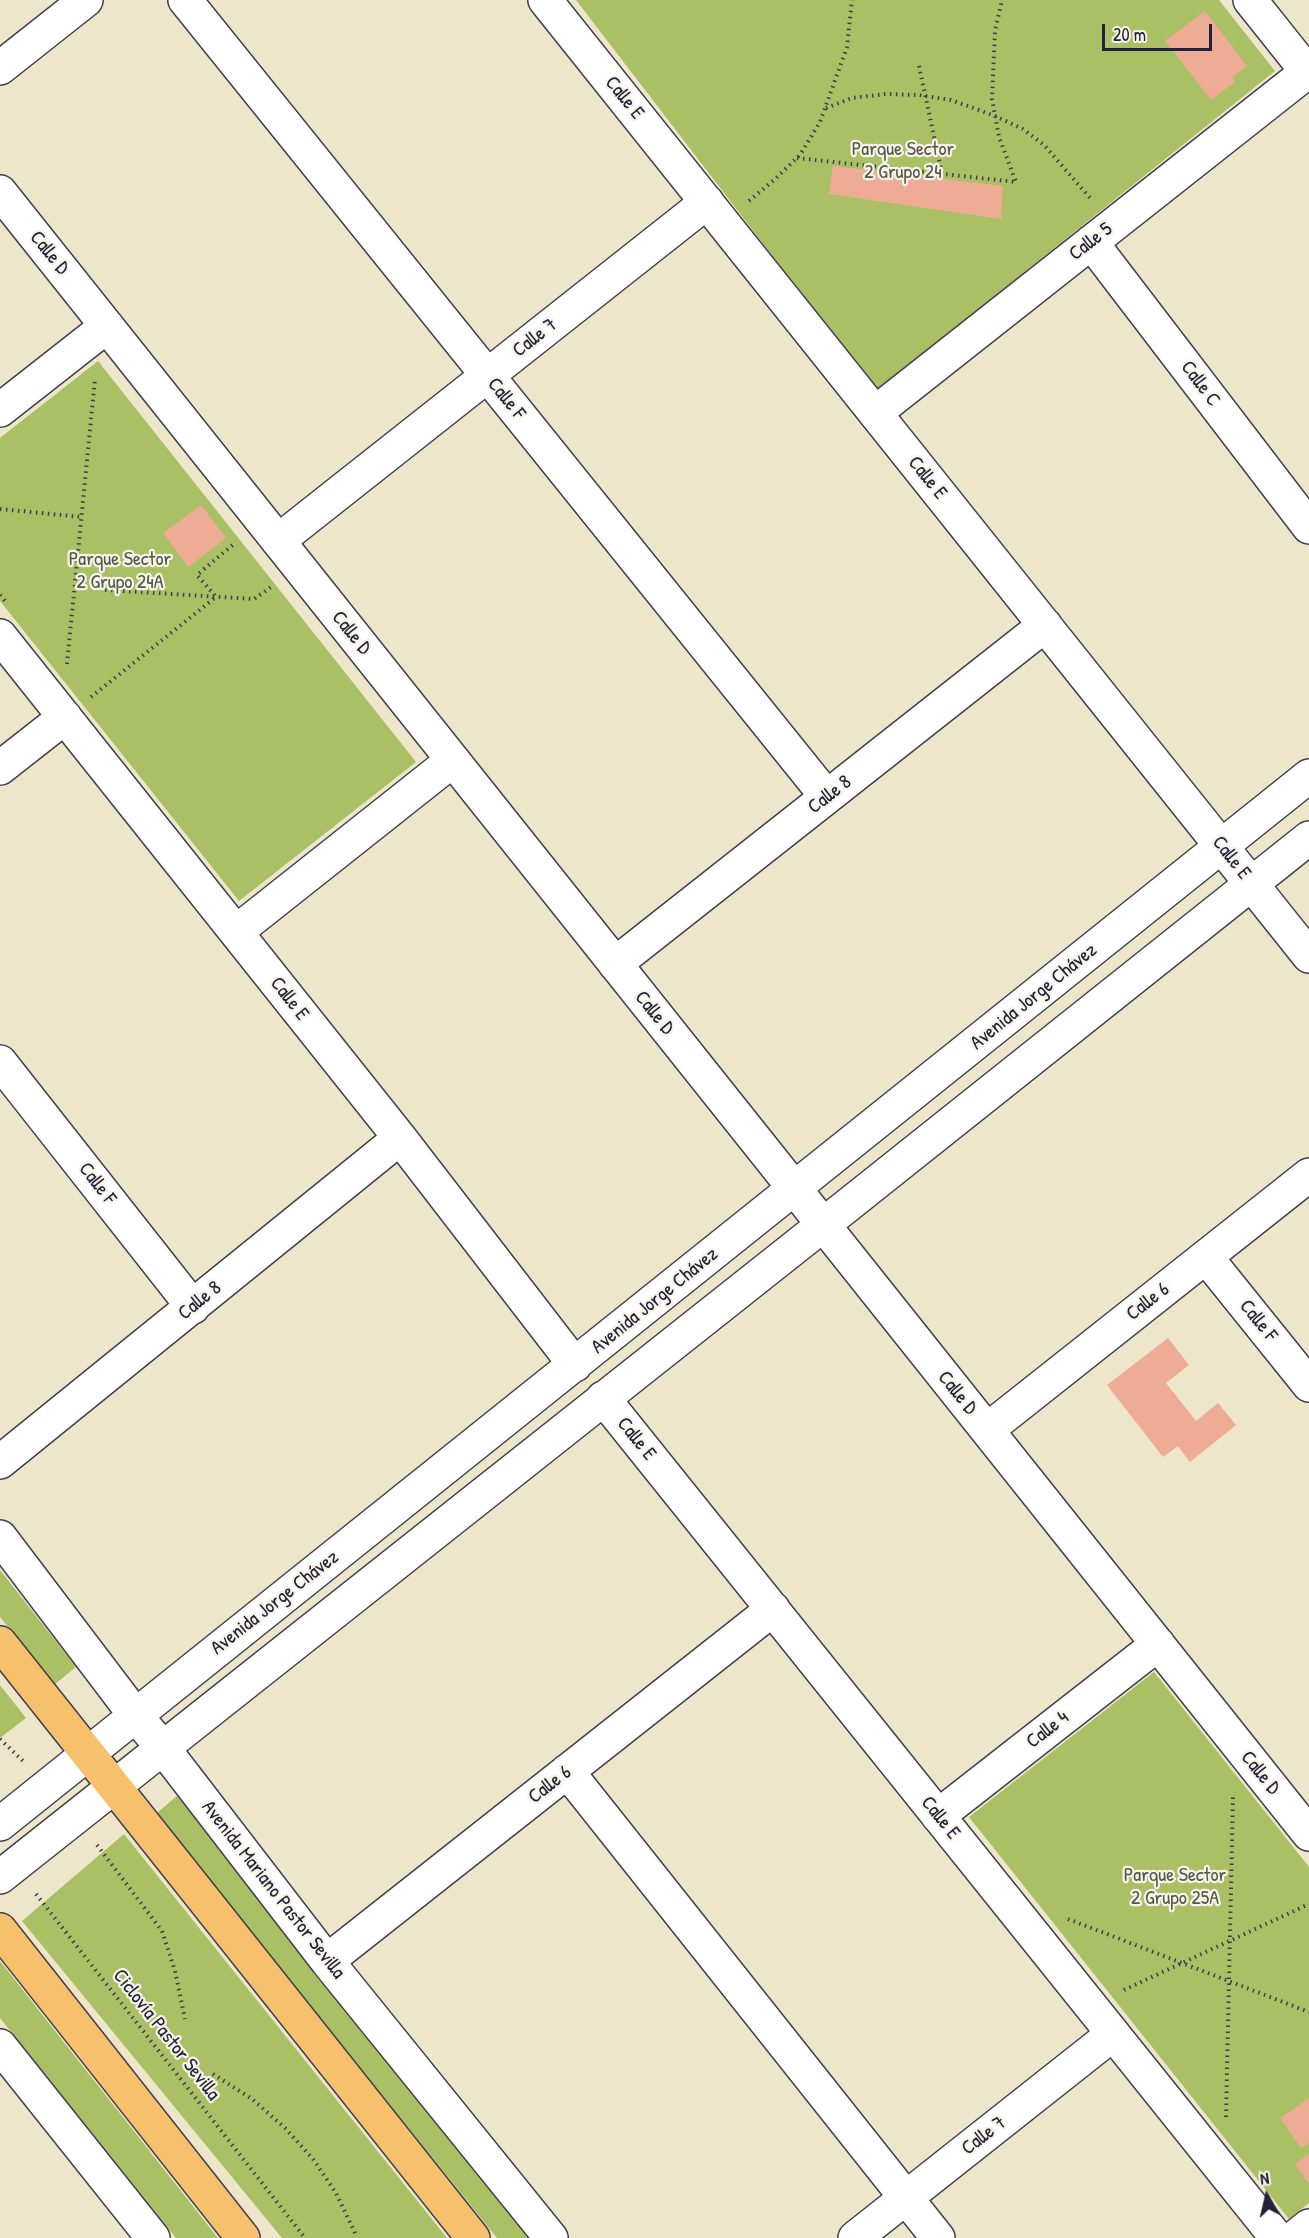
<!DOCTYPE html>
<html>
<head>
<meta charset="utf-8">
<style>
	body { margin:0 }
	#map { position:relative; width:1309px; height:2238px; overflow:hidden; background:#ede6ca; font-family:"Patrick Hand",sans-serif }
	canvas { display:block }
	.north { position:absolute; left:1237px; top:2166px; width:60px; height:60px; -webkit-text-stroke:4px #f7f3e8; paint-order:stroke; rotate:352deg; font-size:16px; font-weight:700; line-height:24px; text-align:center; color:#22223b }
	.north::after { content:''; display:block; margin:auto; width:21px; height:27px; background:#22223b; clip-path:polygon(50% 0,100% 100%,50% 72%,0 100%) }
	.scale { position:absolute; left:1102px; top:24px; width:110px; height:27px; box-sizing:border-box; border:3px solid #22223b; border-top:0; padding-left:8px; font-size:18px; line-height:21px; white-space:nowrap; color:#22223b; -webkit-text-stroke:4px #f7f3e8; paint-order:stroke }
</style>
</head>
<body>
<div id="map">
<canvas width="1309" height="2238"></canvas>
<div class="north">N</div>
<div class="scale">20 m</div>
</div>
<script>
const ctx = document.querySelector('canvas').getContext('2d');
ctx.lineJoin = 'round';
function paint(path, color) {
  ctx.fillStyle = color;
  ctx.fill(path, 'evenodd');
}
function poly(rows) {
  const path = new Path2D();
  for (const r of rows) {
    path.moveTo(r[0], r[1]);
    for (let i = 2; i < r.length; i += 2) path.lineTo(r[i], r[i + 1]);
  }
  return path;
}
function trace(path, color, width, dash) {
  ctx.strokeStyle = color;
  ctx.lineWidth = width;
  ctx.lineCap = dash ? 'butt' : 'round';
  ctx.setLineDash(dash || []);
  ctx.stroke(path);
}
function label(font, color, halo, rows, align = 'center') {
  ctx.font = font + ' "Patrick Hand",sans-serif';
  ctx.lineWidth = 4.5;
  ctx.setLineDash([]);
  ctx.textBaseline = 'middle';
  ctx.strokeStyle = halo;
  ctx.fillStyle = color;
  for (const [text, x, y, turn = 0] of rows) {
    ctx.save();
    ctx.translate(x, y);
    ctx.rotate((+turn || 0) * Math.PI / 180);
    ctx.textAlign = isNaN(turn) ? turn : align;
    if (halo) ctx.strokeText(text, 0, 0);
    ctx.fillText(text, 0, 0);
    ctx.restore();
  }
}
paint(poly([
	[576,0,1219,0,1275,71,876,391],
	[98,361,416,762,239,901,0,601,0,438],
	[0,1570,76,1667,54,1685,0,1617],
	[1154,1672,1309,1867,1309,2203,1289,2219,969,1817],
	[0,1685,26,1718,0,1738],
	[179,1794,537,2238,497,2238,156,1814],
	[124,1834,447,2238,282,2238,22,1921],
	[0,1961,218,2238,176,2238,0,2018]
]), '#aac064');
paint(poly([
	[1205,11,1247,66,1232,78,1235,82,1211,100,1165,41],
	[833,166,1003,186,1001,219,829,194],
	[201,505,226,538,188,567,163,533],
	[1168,1338,1189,1365,1166,1383,1196,1421,1218,1403,1236,1425,1190,1462,1178,1446,1163,1457,1107,1385],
	[1309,2098,1309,2143,1301,2148,1280,2118],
	[1309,2154,1309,2184,1295,2164]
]), '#eeac95');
const minor = poly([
	[185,0,827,797],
	[545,0,1309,956],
	[1250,0,1309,74],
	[0,68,86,0],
	[0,192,1309,1834],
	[1091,242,1309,527],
	[0,410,107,326],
	[875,413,1307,72],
	[278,541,707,202],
	[0,636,400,1138,575,1365],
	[0,768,65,717],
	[236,932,453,760],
	[615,964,1045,625],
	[0,1062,193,1307],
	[1206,1257,1309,1385],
	[603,1398,1277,2238],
	[987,1430,1309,1175],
	[0,1462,400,1138],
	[0,1537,135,1715,163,1748,327,1961,551,2238],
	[567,1771,938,2238],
	[938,1816,1158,1644],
	[0,1824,1309,776],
	[0,1877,823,1225,1309,838],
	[327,1961,773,1609],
	[0,2046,153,2238],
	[855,2238,1113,2034],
	[1294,2238,1309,2226]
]);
const major = poly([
	[0,1643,473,2238],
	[0,1930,243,2238]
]);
trace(minor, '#403f50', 36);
trace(major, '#403f50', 36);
trace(poly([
	[919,66,942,174],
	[826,108,852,98,886,94,919,95,951,100,995,116,1023,129,1044,145,1091,199],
	[797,158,1016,182,999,137,992,99,995,31,1002,0],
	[749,201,775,179,800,155,820,122,847,47,852,0],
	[0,509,82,517],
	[105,590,254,599,271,587],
	[0,595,6,602],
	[67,664,95,379],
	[91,697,216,597,197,575,235,543],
	[0,1739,23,1761],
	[97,1845,162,1931,175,1971,185,2019],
	[36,1894,305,2238],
	[1068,1919,1309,2012],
	[1124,1990,1309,1904],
	[213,2074,252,2099,285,2128,313,2159,336,2193,356,2235],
	[1226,2117,1233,1797]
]), '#403f50', 4, [1.5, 4.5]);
trace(minor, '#fff', 33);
trace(major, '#f7c06c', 33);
label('20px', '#22223b', '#f7f3e8', [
	["Calle E",624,98,51],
	["Calle 5",1091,242,-38],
	["Calle D",49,253,51],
	["Calle 7",535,338,-38],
	["Calle C",1200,384,53],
	["Calle F",506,399,51],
	["Calle E",927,478,51],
	["Calle D",351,633,51],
	["Calle 8",830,795,-38],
	["Calle E",1231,858,52],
	["Avenida Jorge Chávez",1034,997,-39],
	["Calle E",289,999,52],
	["Calle D",654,1013,51],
	["Calle F",97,1184,52],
	["Calle 8",200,1301,-39],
	["Avenida Jorge Chávez",655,1301,-39],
	["Calle 6",1148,1302,-38],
	["Calle F",1258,1321,51],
	["Calle D",957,1393,51],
	["Calle E",636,1439,51],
	["Avenida Jorge Chávez",275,1603,-38],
	["Calle 4",1048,1730,-38],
	["Calle D",1260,1773,51],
	["Calle 6",550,1785,-38],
	["Calle E",940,1818,51],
	["Avenida Mariano Pastor Sevilla",273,1890,52],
	["Ciclovía Pastor Sevilla",166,2035,52],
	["Calle 7",984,2136,-38]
]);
label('20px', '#525949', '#f7f3e8', [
	["Parque Sector",903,150],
	["2 Grupo 24",903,173],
	["Parque Sector",120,560],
	["2 Grupo 24A",120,583],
	["Parque Sector",1175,1876],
	["2 Grupo 25A",1175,1899]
]);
</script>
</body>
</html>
